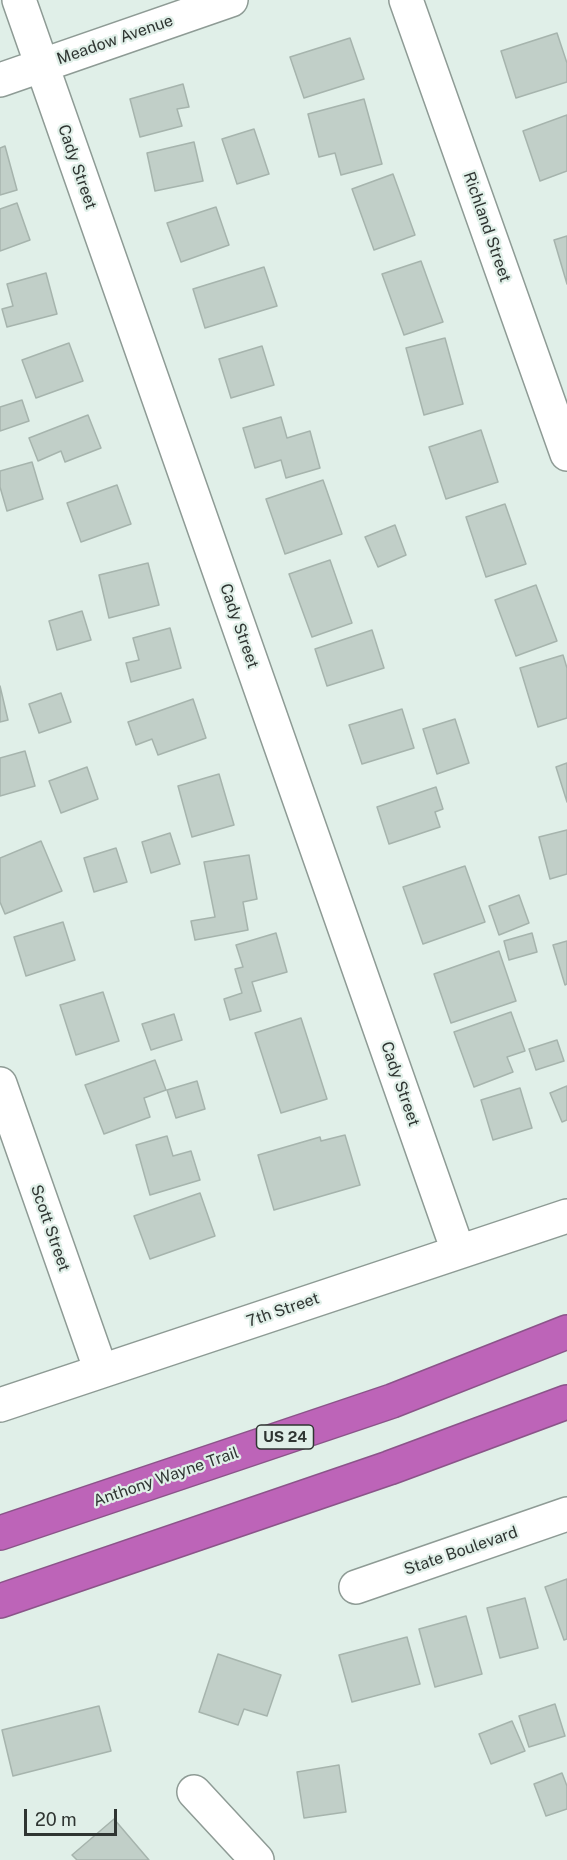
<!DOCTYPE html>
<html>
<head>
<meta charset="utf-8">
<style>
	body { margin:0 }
	#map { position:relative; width:567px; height:1860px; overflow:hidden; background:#e0efe8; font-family:"Public Sans",sans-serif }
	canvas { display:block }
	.scale { position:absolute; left:24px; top:1809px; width:93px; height:27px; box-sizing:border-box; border:3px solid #2f3532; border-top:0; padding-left:8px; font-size:18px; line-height:21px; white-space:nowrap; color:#2f3532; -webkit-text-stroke:4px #e0efe8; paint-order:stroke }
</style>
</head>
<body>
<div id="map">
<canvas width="567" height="1860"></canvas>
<div class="scale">20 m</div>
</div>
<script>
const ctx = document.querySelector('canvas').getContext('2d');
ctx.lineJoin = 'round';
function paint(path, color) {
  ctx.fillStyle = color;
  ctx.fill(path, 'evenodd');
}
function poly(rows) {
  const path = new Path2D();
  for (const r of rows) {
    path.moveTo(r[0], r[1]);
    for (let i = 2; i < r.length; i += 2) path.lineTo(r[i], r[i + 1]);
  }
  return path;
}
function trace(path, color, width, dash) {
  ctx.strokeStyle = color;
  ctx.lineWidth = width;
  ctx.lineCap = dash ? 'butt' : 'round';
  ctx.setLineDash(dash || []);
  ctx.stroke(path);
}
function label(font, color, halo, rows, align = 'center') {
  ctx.font = font + ' "Public Sans",sans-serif';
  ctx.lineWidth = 4.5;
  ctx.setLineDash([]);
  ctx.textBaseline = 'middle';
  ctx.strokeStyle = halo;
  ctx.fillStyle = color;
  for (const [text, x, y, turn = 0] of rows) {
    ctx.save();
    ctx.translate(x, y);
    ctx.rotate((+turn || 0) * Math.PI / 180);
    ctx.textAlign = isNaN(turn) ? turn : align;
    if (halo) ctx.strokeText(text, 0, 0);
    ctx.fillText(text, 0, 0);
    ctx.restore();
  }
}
const building = poly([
	[557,33,567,63,567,82,516,98,501,51,557,33],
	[350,38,364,79,304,98,290,57,350,38],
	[183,84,189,107,177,109,182,126,140,137,130,99,183,84],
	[364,99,382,164,341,175,335,153,319,157,308,114,364,99],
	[567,115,567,171,540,181,523,131,567,115],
	[254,129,269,174,237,184,222,139,254,129],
	[194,142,203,181,155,191,147,153,194,142],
	[5,146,17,190,0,195,0,148,5,146],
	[393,174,415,235,374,250,352,189,393,174],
	[17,203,30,240,0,251,0,209,17,203],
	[216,207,229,245,181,262,167,223,216,207],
	[567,236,567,284,554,240,567,236],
	[421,261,443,322,404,335,382,274,421,261],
	[264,267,277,306,205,328,193,289,264,267],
	[46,273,57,314,7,327,2,309,13,306,7,284,46,273],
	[445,338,463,404,424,415,406,348,445,338],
	[69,343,83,381,36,398,22,360,69,343],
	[262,346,274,385,231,398,219,359,262,346],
	[22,400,29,421,0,431,0,407,22,400],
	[88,415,101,448,65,462,61,451,38,461,29,438,88,415],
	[281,417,287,438,310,431,320,468,286,478,281,460,255,468,243,428,281,417],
	[481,430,498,482,446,499,429,447,481,430],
	[32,462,43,499,7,511,0,487,0,471,32,462],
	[323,480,342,534,285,554,266,499,323,480],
	[117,485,131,524,81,542,67,503,117,485],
	[505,504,526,564,486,577,466,517,505,504],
	[395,525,406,555,378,567,365,537,395,525],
	[330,560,352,623,312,637,289,574,330,560],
	[148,563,159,605,109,618,99,575,148,563],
	[536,585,557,641,516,656,495,600,536,585],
	[82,611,91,640,57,650,49,621,82,611],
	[170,628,181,668,131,682,126,663,139,660,133,638,170,628],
	[372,630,384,668,327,686,315,649,372,630],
	[563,655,567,668,567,718,538,727,520,668,563,655],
	[0,686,8,720,0,722,0,686],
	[61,693,71,722,39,733,29,704,61,693],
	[193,699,206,738,158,755,152,739,136,745,128,722,193,699],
	[402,709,414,748,362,764,349,725,402,709],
	[455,719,469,763,437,774,423,729,455,719],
	[25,751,35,786,0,796,0,758,25,751],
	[567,763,567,802,556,767,567,763],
	[87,767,98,799,61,813,49,781,87,767],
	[219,774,234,825,192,837,178,786,219,774],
	[436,787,443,809,435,812,440,827,389,844,377,807,436,787],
	[567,830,567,874,550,879,539,837,567,830],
	[170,833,180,864,151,873,142,842,170,833],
	[41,841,62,891,5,914,0,902,0,858,41,841],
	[116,848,127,882,94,892,84,858,116,848],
	[249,855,257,899,243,902,248,930,195,940,191,921,215,917,204,862,249,855],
	[465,866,485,922,423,944,403,887,465,866],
	[519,895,529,923,499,935,489,906,519,895],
	[63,922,75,960,26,976,14,937,63,922],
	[276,933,287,972,252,982,261,1011,230,1020,224,999,242,993,235,969,243,967,236,945,276,933],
	[532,933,537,952,509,960,504,941,532,933],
	[567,941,567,984,565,985,553,945,567,941],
	[499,951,516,1001,451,1023,434,974,499,951],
	[103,992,119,1041,76,1055,60,1005,103,992],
	[511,1012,525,1051,507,1057,513,1072,474,1087,454,1032,511,1012],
	[174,1014,182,1040,151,1050,142,1024,174,1014],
	[301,1018,327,1099,281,1113,255,1033,301,1018],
	[557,1040,564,1061,536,1070,529,1049,557,1040],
	[155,1060,166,1090,144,1098,150,1117,104,1134,85,1085,155,1060],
	[197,1081,205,1109,176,1118,167,1090,197,1081],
	[567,1086,567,1120,562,1122,550,1093,567,1086],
	[520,1088,532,1128,493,1140,481,1100,520,1088],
	[345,1135,360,1185,274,1210,258,1155,320,1137,321,1141,345,1135],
	[167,1136,173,1156,191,1151,200,1180,150,1195,136,1145,167,1136],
	[200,1193,215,1236,150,1259,134,1216,200,1193],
	[567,1579,567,1639,564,1640,545,1587,567,1579],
	[525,1598,538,1648,500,1658,487,1608,525,1598],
	[466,1616,482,1674,435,1687,419,1629,466,1616],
	[407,1637,420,1684,352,1702,339,1655,407,1637],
	[218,1654,281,1675,267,1716,244,1709,238,1725,199,1712,218,1654],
	[555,1704,565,1736,529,1747,519,1716,555,1704],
	[99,1706,111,1751,13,1776,2,1730,99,1706],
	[512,1721,525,1751,491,1764,479,1734,512,1721],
	[339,1765,346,1812,304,1818,297,1772,339,1765],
	[562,1773,567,1786,567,1809,546,1816,534,1784,562,1773],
	[114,1819,149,1860,77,1860,72,1855,114,1819]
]);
paint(building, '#c1cfc8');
trace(building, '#a6b4ad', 1.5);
const minor = poly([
	[19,0,458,1251],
	[406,0,567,454],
	[0,80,231,0],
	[0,1084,101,1371],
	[0,1405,567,1216],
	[356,1587,567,1514],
	[194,1792,257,1860]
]);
const highway = poly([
	[0,1533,392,1401,567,1332],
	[0,1601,389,1468,567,1402]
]);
trace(minor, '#8e9b95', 36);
trace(highway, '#8b5489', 36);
trace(minor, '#fff', 33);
trace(highway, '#bd64b8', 33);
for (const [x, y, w] of [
	[285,1437,57]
]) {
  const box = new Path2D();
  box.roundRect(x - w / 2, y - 12, w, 24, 4.5);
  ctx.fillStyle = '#e0efe8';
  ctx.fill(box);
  trace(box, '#2f3532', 1.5);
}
label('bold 15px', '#2f3532', null, [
	["US 24",285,1437]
]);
label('16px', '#2f3532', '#e0efe8', [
	["Meadow Avenue",115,40,-19],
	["Cady Street",77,167,71],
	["Richland Street",487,227,71],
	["Cady Street",239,626,71],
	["Cady Street",400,1084,71],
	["Scott Street",50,1228,71],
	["7th Street",283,1310,-19],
	["Anthony Wayne Trail",166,1477,-19],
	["State Boulevard",461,1551,-19]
]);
</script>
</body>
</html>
